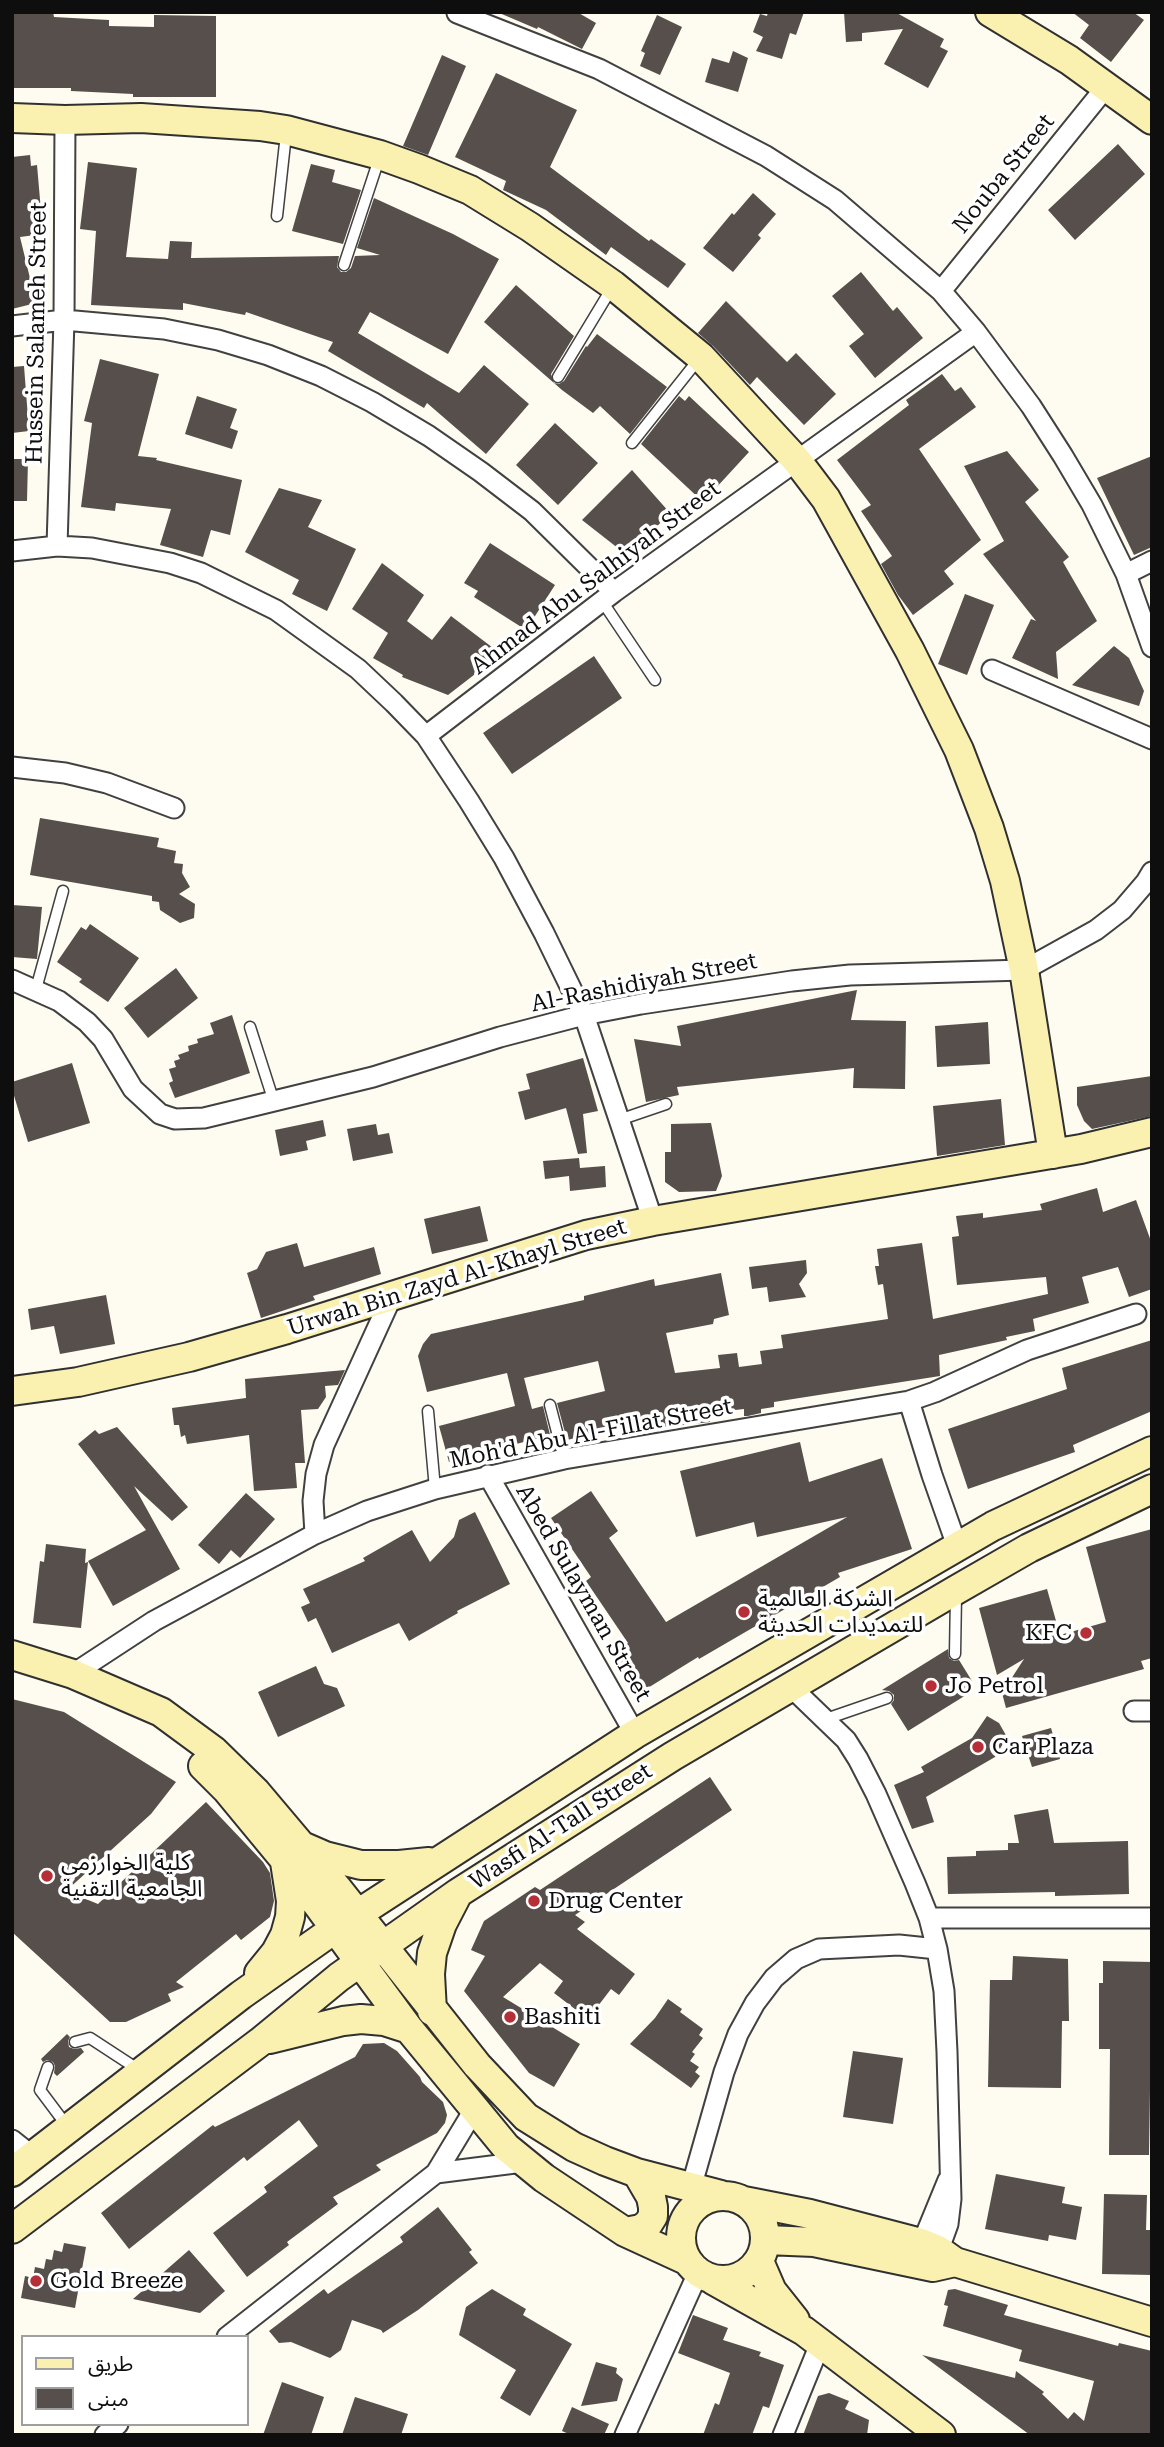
<!DOCTYPE html>
<html>
<head>
<meta charset="utf-8">
<style>
	body { margin:0 }
	#map { position:relative; width:1164px; height:2447px; overflow:hidden; background:#fefbf0; font-family:"Roboto Serif","Noto Sans Arabic",serif }
	canvas { display:block }
	.frame { position:absolute; inset:0; border:14px solid #0e0e0e; pointer-events:none }
	.legend { position:absolute; left:21px; top:2335px; width:228px; height:91px; box-sizing:border-box; background:#fff; border:2px solid #9f9f9f; margin:0; padding:9px 12px; list-style:none; font-size:21px; color:#0e0e0e }
	.legend li { display:flex; align-items:center; gap:14px; height:35px }
	.legend b { width:35px; border:2px solid #9f9f9f }
</style>
</head>
<body>
<div id="map">
<canvas width="1164" height="2447"></canvas>
<div class="frame"></div>
<ul class="legend">
<li><b style="height:9px;background:#faf1b0"></b>طريق</li>
<li><b style="height:19px;background:#564f4b"></b>مبنى</li>
</ul>
</div>
<script>
const ctx = document.querySelector('canvas').getContext('2d');
ctx.lineJoin = 'round';
function paint(path, color) {
  ctx.fillStyle = color;
  ctx.fill(path, 'evenodd');
}
function poly(rows) {
  const path = new Path2D();
  for (const r of rows) {
    if (r.length === 3) {
      path.moveTo(r[0] + r[2], r[1]);
      path.arc(r[0], r[1], r[2], 0, 2 * Math.PI);
      continue;
    }
    path.moveTo(r[0], r[1]);
    for (let i = 2; i < r.length; i += 2) path.lineTo(r[i], r[i + 1]);
  }
  return path;
}
function trace(path, color, width, dash) {
  ctx.strokeStyle = color;
  ctx.lineWidth = width;
  ctx.lineCap = dash ? 'butt' : 'round';
  ctx.setLineDash(dash || []);
  ctx.stroke(path);
}
function label(font, color, halo, rows, align = 'center') {
  ctx.font = font + ' "Roboto Serif","Noto Sans Arabic",serif';
  ctx.lineWidth = 7;
  ctx.setLineDash([]);
  ctx.textBaseline = 'middle';
  ctx.strokeStyle = halo;
  ctx.fillStyle = color;
  for (const [text, x, y, turn = 0] of rows) {
    ctx.save();
    ctx.translate(x, y);
    ctx.rotate((+turn || 0) * Math.PI / 180);
    ctx.textAlign = isNaN(turn) ? turn : align;
    if (halo) ctx.strokeText(text, 0, 0);
    ctx.fillText(text, 0, 0);
    ctx.restore();
  }
}
paint(poly([
	[12,12,53,12,54,17,109,20,109,26,154,27,154,15,216,16,216,97,133,97,133,94,71,91,71,88,12,88],
	[497,12,577,12,596,23,582,49,538,27,537,29],
	[768,12,804,12,796,35,790,33,782,59,756,51,763,37,753,32,760,14,767,16],
	[844,12,895,12,944,39,940,47,948,51,928,88,884,64,903,29,862,33,862,41,846,42],
	[1072,12,1133,12,1144,20,1111,62,1080,38,1089,25],
	[657,15,682,27,660,75,640,66,645,53,641,51],
	[733,51,748,58,738,92,705,82,712,58,729,63],
	[442,55,466,66,428,155,403,146],
	[496,73,577,110,550,167,649,241,651,239,686,264,668,288,611,247,606,255,546,210,503,190,506,181,455,157],
	[1118,144,1145,174,1075,240,1048,210],
	[30,155,31,166,37,165,43,234,20,237,36,303,12,309,12,157],
	[88,162,137,168,126,257,168,259,170,241,192,242,191,258,339,256,337,267,341,272,346,272,351,268,355,256,380,255,357,248,374,198,453,234,499,259,448,354,370,312,358,333,459,393,484,365,529,404,486,454,427,403,424,408,328,351,333,342,246,312,245,315,183,303,183,310,91,305,96,231,80,229],
	[311,164,335,170,332,182,361,190,343,244,292,231],
	[753,193,776,214,758,235,761,238,733,272,703,248,732,213,734,215],
	[861,272,893,311,897,307,923,338,875,378,849,346,864,334,832,296],
	[516,285,574,336,551,374,554,383,559,384,564,381,586,346,587,347,597,334,667,387,630,434,600,406,593,413,562,390,484,322],
	[726,301,787,362,796,353,836,394,804,425,757,377,750,385,713,346,698,333],
	[100,359,159,374,138,456,157,458,156,460,242,480,230,535,211,530,203,557,160,545,171,509,116,503,115,511,81,507,92,423,84,421],
	[24,366,29,431,12,433,12,367],
	[942,374,955,391,961,387,976,407,919,449,981,540,944,571,954,584,913,615,898,595,881,564,892,556,861,511,871,505,837,460,909,405,906,400],
	[197,396,237,409,230,428,238,431,232,449,185,434],
	[679,396,685,401,689,396,749,452,703,502,641,444],
	[555,423,598,463,558,505,516,465],
	[1007,451,1039,490,1025,502,1069,557,1063,562,1097,621,1056,652,1058,679,1012,658,1031,619,1036,621,983,554,1004,541,964,466],
	[1152,456,1152,547,1134,555,1097,478],
	[12,459,28,459,27,501,12,501],
	[632,470,670,513,628,556,582,520],
	[279,488,322,500,308,527,356,549,327,611,292,594,299,580,245,552],
	[490,543,555,585,526,630,474,597,478,591,464,583],
	[382,563,424,595,407,621,432,640,451,616,501,654,448,695,402,677,403,675,373,658,388,633,352,609],
	[965,594,994,605,967,675,938,664],
	[1114,646,1129,658,1144,691,1139,706,1072,685],
	[594,656,622,698,512,774,483,733],
	[40,818,159,838,157,847,176,851,174,863,183,864,182,873,190,887,179,894,195,904,194,918,180,923,160,910,159,902,152,901,152,896,30,875],
	[12,905,42,907,37,959,12,957],
	[90,924,139,958,108,1002,79,982,82,979,57,962,81,927,86,930],
	[176,968,198,998,148,1038,124,1008],
	[857,990,851,1020,906,1021,905,1089,853,1088,854,1068,677,1087,679,1095,646,1102,634,1039,681,1046,677,1026],
	[232,1015,250,1073,175,1098,169,1083,173,1081,169,1069,176,1067,174,1061,180,1059,178,1055,189,1051,188,1046,198,1043,197,1039,214,1034,210,1023],
	[988,1022,990,1064,937,1067,935,1026],
	[583,1058,598,1111,583,1114,587,1153,578,1154,566,1108,525,1120,518,1092,530,1089,526,1074],
	[72,1063,90,1123,28,1142,12,1089,12,1082],
	[1152,1076,1152,1116,1092,1129,1084,1121,1077,1105,1077,1087],
	[1001,1099,1005,1145,937,1156,933,1106],
	[323,1120,326,1136,306,1141,308,1150,280,1156,275,1130],
	[711,1123,722,1176,716,1191,679,1192,665,1182,665,1152,671,1152,671,1124],
	[376,1124,378,1135,389,1133,393,1153,353,1161,347,1129],
	[579,1158,580,1168,605,1166,606,1187,570,1191,569,1176,545,1179,543,1161],
	[1097,1188,1103,1212,1136,1200,1152,1244,1152,1289,1129,1297,1118,1267,1082,1277,1089,1303,1033,1319,1035,1331,1006,1337,1007,1340,939,1355,940,1376,774,1402,774,1407,761,1409,761,1413,748,1416,744,1416,744,1409,709,1413,710,1422,655,1428,654,1419,567,1440,557,1403,605,1391,598,1361,524,1378,532,1409,543,1406,550,1435,449,1462,439,1426,515,1406,507,1373,427,1392,418,1356,423,1344,431,1334,584,1300,584,1296,654,1279,655,1286,721,1273,729,1315,714,1319,713,1324,666,1333,675,1373,720,1368,718,1355,737,1353,739,1367,762,1364,760,1351,783,1348,781,1335,888,1319,883,1284,878,1285,875,1266,879,1266,877,1249,922,1243,933,1319,1048,1294,1046,1277,957,1285,952,1237,959,1236,956,1216,983,1213,983,1218,1042,1210,1040,1204],
	[480,1206,488,1241,432,1254,424,1219],
	[297,1243,304,1267,374,1247,381,1274,313,1296,315,1300,261,1318,247,1273,257,1269,266,1252],
	[806,1260,807,1273,799,1284,806,1297,769,1302,767,1287,752,1289,749,1267],
	[106,1295,115,1344,60,1354,54,1326,31,1330,28,1309],
	[1152,1340,1152,1411,1073,1445,1075,1452,968,1489,948,1429,1067,1389,1062,1368],
	[345,1370,338,1385,325,1386,326,1397,318,1409,301,1410,305,1463,295,1463,297,1488,254,1491,249,1435,187,1444,185,1435,181,1437,179,1425,174,1425,172,1408,246,1398,245,1379],
	[117,1427,188,1507,172,1521,134,1486,180,1569,113,1606,88,1561,146,1530,78,1444,95,1430,99,1434],
	[800,1442,809,1482,882,1458,912,1549,838,1573,840,1577,699,1659,698,1657,638,1694,613,1652,628,1643,586,1581,591,1577,551,1518,591,1491,618,1531,609,1538,666,1622,847,1517,757,1537,754,1522,696,1537,680,1471],
	[246,1493,275,1519,240,1558,231,1550,219,1564,198,1545],
	[475,1512,510,1584,457,1611,458,1613,409,1641,399,1623,332,1653,316,1618,308,1622,301,1607,310,1603,303,1589,365,1561,363,1558,412,1530,430,1562,454,1537,459,1520],
	[1152,1529,1152,1658,1141,1661,1144,1669,1006,1708,1002,1693,1024,1659,997,1675,979,1608,1047,1589,1060,1635,1106,1622,1086,1547],
	[46,1544,86,1549,85,1563,88,1562,81,1628,33,1623,40,1561,44,1562],
	[948,1649,949,1658,954,1661,959,1660,972,1681,971,1692,908,1731,891,1704,894,1700,894,1695,889,1691,882,1690],
	[316,1666,324,1684,337,1688,345,1706,278,1737,258,1692],
	[12,1699,64,1712,176,1782,151,1814,66,1891,98,1904,206,1802,263,1862,270,1873,274,1901,270,1917,241,1940,236,1934,176,1982,184,1987,168,1994,171,2001,126,2022,110,2022,12,1932],
	[987,1716,999,1723,1007,1737,995,1757,926,1797,934,1822,912,1829,894,1785,924,1772,921,1767,972,1738],
	[1051,1728,1060,1759,1032,1767,1022,1736],
	[710,1777,732,1810,575,1915,585,1922,577,1929,635,1974,619,1995,611,1989,588,2019,554,1993,563,1981,540,1963,503,1997,580,2044,554,2087,529,2073,464,1991,485,1956,471,1950,484,1921,535,1887,540,1890],
	[1048,1809,1054,1843,1128,1841,1129,1894,1055,1896,1055,1892,948,1894,947,1857,976,1856,976,1851,1008,1850,1008,1843,1019,1843,1014,1815],
	[1013,1956,1068,1959,1069,2021,1062,2021,1061,2088,988,2087,990,1980,1012,1980],
	[1103,1961,1152,1962,1149,2155,1109,2155,1110,2049,1099,2049,1099,1983,1103,1983],
	[668,1999,682,2009,680,2012,703,2029,699,2035,703,2038,692,2052,695,2054,690,2061,699,2067,695,2072,700,2076,691,2088,630,2044,655,2018],
	[67,2034,70,2037,68,2041,69,2047,74,2049,81,2048,84,2052,57,2076,54,2073,55,2066,53,2062,47,2060,43,2062,41,2059],
	[384,2043,397,2051,420,2077,422,2082,443,2102,447,2115,445,2123,437,2133,376,2165,381,2170,333,2197,338,2204,287,2242,289,2245,247,2277,213,2233,267,2192,264,2187,318,2146,299,2120,247,2161,244,2157,129,2249,101,2213,213,2125,215,2127,355,2057,363,2044],
	[853,2051,903,2058,893,2124,843,2117],
	[996,2174,1065,2187,1062,2203,1082,2207,1076,2240,1049,2235,1048,2241,985,2229],
	[1104,2194,1147,2195,1146,2230,1152,2230,1152,2275,1102,2274],
	[438,2207,472,2250,469,2252,478,2263,418,2310,383,2333,381,2330,352,2320,341,2350,330,2358,291,2342,279,2343,269,2331,324,2289,328,2294,403,2242,400,2237],
	[64,2243,86,2247,75,2308,21,2298,25,2276,33,2278,35,2267,44,2269,46,2259,52,2260,54,2250,62,2252],
	[189,2250,225,2291,200,2313,133,2299],
	[492,2289,526,2309,523,2315,572,2344,530,2416,500,2398,516,2370,459,2335,466,2307],
	[955,2289,1008,2305,1004,2315,1118,2346,1119,2343,1152,2351,1152,2435,1030,2435,922,2355,1015,2378,1016,2371,1044,2392,1042,2394,1068,2419,1074,2412,1084,2421,1094,2381,1019,2361,1022,2350,943,2326,948,2306,944,2305,948,2290],
	[693,2315,728,2328,723,2340,761,2352,759,2356,784,2365,769,2408,763,2406,752,2435,703,2435,715,2403,719,2405,730,2373,678,2353],
	[596,2362,617,2368,616,2373,623,2379,617,2401,581,2406],
	[282,2382,324,2397,311,2435,263,2435],
	[829,2393,849,2401,845,2409,869,2420,867,2435,803,2435,818,2396],
	[355,2397,408,2414,401,2435,342,2435],
	[572,2407,609,2424,604,2435,571,2435,562,2431]
]), '#564f4b');
const lane = poly([
	[277,216,286,134],
	[344,265,380,156],
	[558,377,613,286],
	[632,443,698,360],
	[602,601,655,680],
	[36,989,63,891],
	[250,1027,274,1102],
	[619,1120,666,1104],
	[550,1405,564,1459],
	[428,1411,435,1489],
	[955,1654,956,1595],
	[826,1719,887,1698],
	[75,2042,90,2038,139,2070],
	[48,2067,40,2090,67,2126]
]);
const street = poly([
	[457,13,599,69,766,156,835,200,941,291,976,332,1031,406,1063,456,1092,505,1126,574,1152,647],
	[941,291,1106,87],
	[12,326,64,320,164,329,218,340,268,355,321,376,372,402,429,436,481,472,532,511,614,592],
	[57,546,64,320,65,120],
	[12,551,57,546,92,548,170,563,201,573,276,610,358,669,394,703,426,736,469,801,504,858,544,933,584,1015,653,1221],
	[1126,574,1152,561],
	[992,670,1152,739],
	[426,736,614,592,976,332],
	[12,767,65,773,107,783,174,808],
	[12,980,59,1001,87,1022,103,1039,133,1089,160,1114,175,1119,204,1118,373,1077,500,1037,584,1015,641,1004,792,981,850,975,1024,970,1096,930,1122,910,1146,882,1152,872],
	[909,1401,932,1475,957,1546],
	[488,1475,635,1734],
	[315,1534,313,1501,316,1474,324,1445,392,1296],
	[73,1674,154,1621,315,1534,367,1511,435,1489,564,1459,909,1401,935,1392,1027,1350,1136,1314],
	[791,1687,846,1740,858,1759,876,1794,915,1883,929,1918,937,1949,944,1991,947,2052,951,2199,948,2224,935,2260],
	[1134,1711,1152,1711],
	[929,1918,1152,1918],
	[12,2140,32,2156],
	[436,2173,523,2162],
	[691,2188,724,2072,738,2034,755,2003,774,1978,796,1959,819,1949,899,1945,937,1949],
	[918,2253,948,2180],
	[227,2337,436,2173,474,2110],
	[105,2435,118,2424],
	[625,2435,698,2273],
	[783,2435,820,2344]
]);
const secondary = poly([
	[990,12,1069,60,1152,120],
	[12,118,65,120,141,118,260,126,286,130,380,155,419,169,470,190,530,227,613,285,701,357,798,462,826,499,910,651,959,750,989,828,1005,881,1024,970,1053,1154],
	[12,1391,78,1382,189,1357,287,1329,586,1235,653,1221,1081,1149,1152,1132],
	[12,1655,73,1674,161,1712,214,1751,256,1792,337,1888,477,2065,526,2117,574,2147,605,2161,637,2173,721,2195],
	[203,1766,227,1790,284,1859,409,2029,506,2147,544,2178,625,2232,686,2260],
	[302,1846,325,1856,361,1865,399,1865,429,1862],
	[259,1973,276,1952,285,1935,290,1917,291,1901,285,1862],
	[432,2011,430,1974,432,1953,442,1924,456,1897],
	[270,2039,343,2021,361,2019,384,2021,409,2029],
	[12,2172,241,1995,336,1928,635,1734,993,1526,1152,1451],
	[723,2238,42],
	[744,2201,810,2214,921,2243,938,2250,955,2262,1152,2322],
	[12,2229,260,2042,339,1977,458,1893,673,1756,956,1590,1029,1548,1152,1489],
	[625,2232,641,2229,648,2224,653,2216,653,2207,651,2197,637,2173],
	[766,2240,814,2242,933,2267,955,2262],
	[759,2261,772,2291,795,2320],
	[713,2280,804,2331,941,2435]
]);
trace(lane, '#414141', 13);
trace(street, '#414141', 23);
trace(secondary, '#303030', 32);
trace(lane, '#fff', 10);
trace(street, '#fff', 19);
trace(secondary, '#faf1b0', 28);
for (const [x, y, r, color] of [
	[744,1612,7,"#b62f36"],
	[1086,1633,7,"#b62f36"],
	[931,1686,7,"#b62f36"],
	[978,1747,7,"#b62f36"],
	[47,1876,7,"#b62f36"],
	[534,1901,7,"#b62f36"],
	[510,2017,7,"#b62f36"],
	[36,2281,7,"#b62f36"]
]) {
  const dot = new Path2D();
  dot.arc(x, y, r, 0, 2 * Math.PI);
  ctx.fillStyle = color;
  ctx.fill(dot);
  trace(dot, '#fff', 2.5);
}
label('23px', '#0e0e0e', '#fff', [
	["Nouba Street",1004,174,-51],
	["Hussein Salameh Street",37,333,-89],
	["Ahmad Abu Salhiyah Street",596,578,-37],
	["Al-Rashidiyah Street",644,983,-11],
	["Urwah Bin Zayd Al-Khayl Street",457,1278,-17],
	["Moh'd Abu Al-Fillat Street",591,1434,-11],
	["Abed Sulayman Street",583,1593,60],
	["Wasfi Al-Tall Street",561,1827,-33]
]);
label('23px', '#0e0e0e', '#fff', [
	["الشركة العالمية",758,1599],
	["للتمديدات الحديثة",758,1625],
	["KFC",1072,1633,"right"],
	["Jo Petrol",945,1686],
	["Car Plaza",992,1747],
	["كلية الخوارزمي",61,1863],
	["الجامعية التقنية",61,1889],
	["Drug Center",548,1901],
	["Bashiti",524,2017],
	["Gold Breeze",50,2281]
], 'left');
</script>
</body>
</html>
